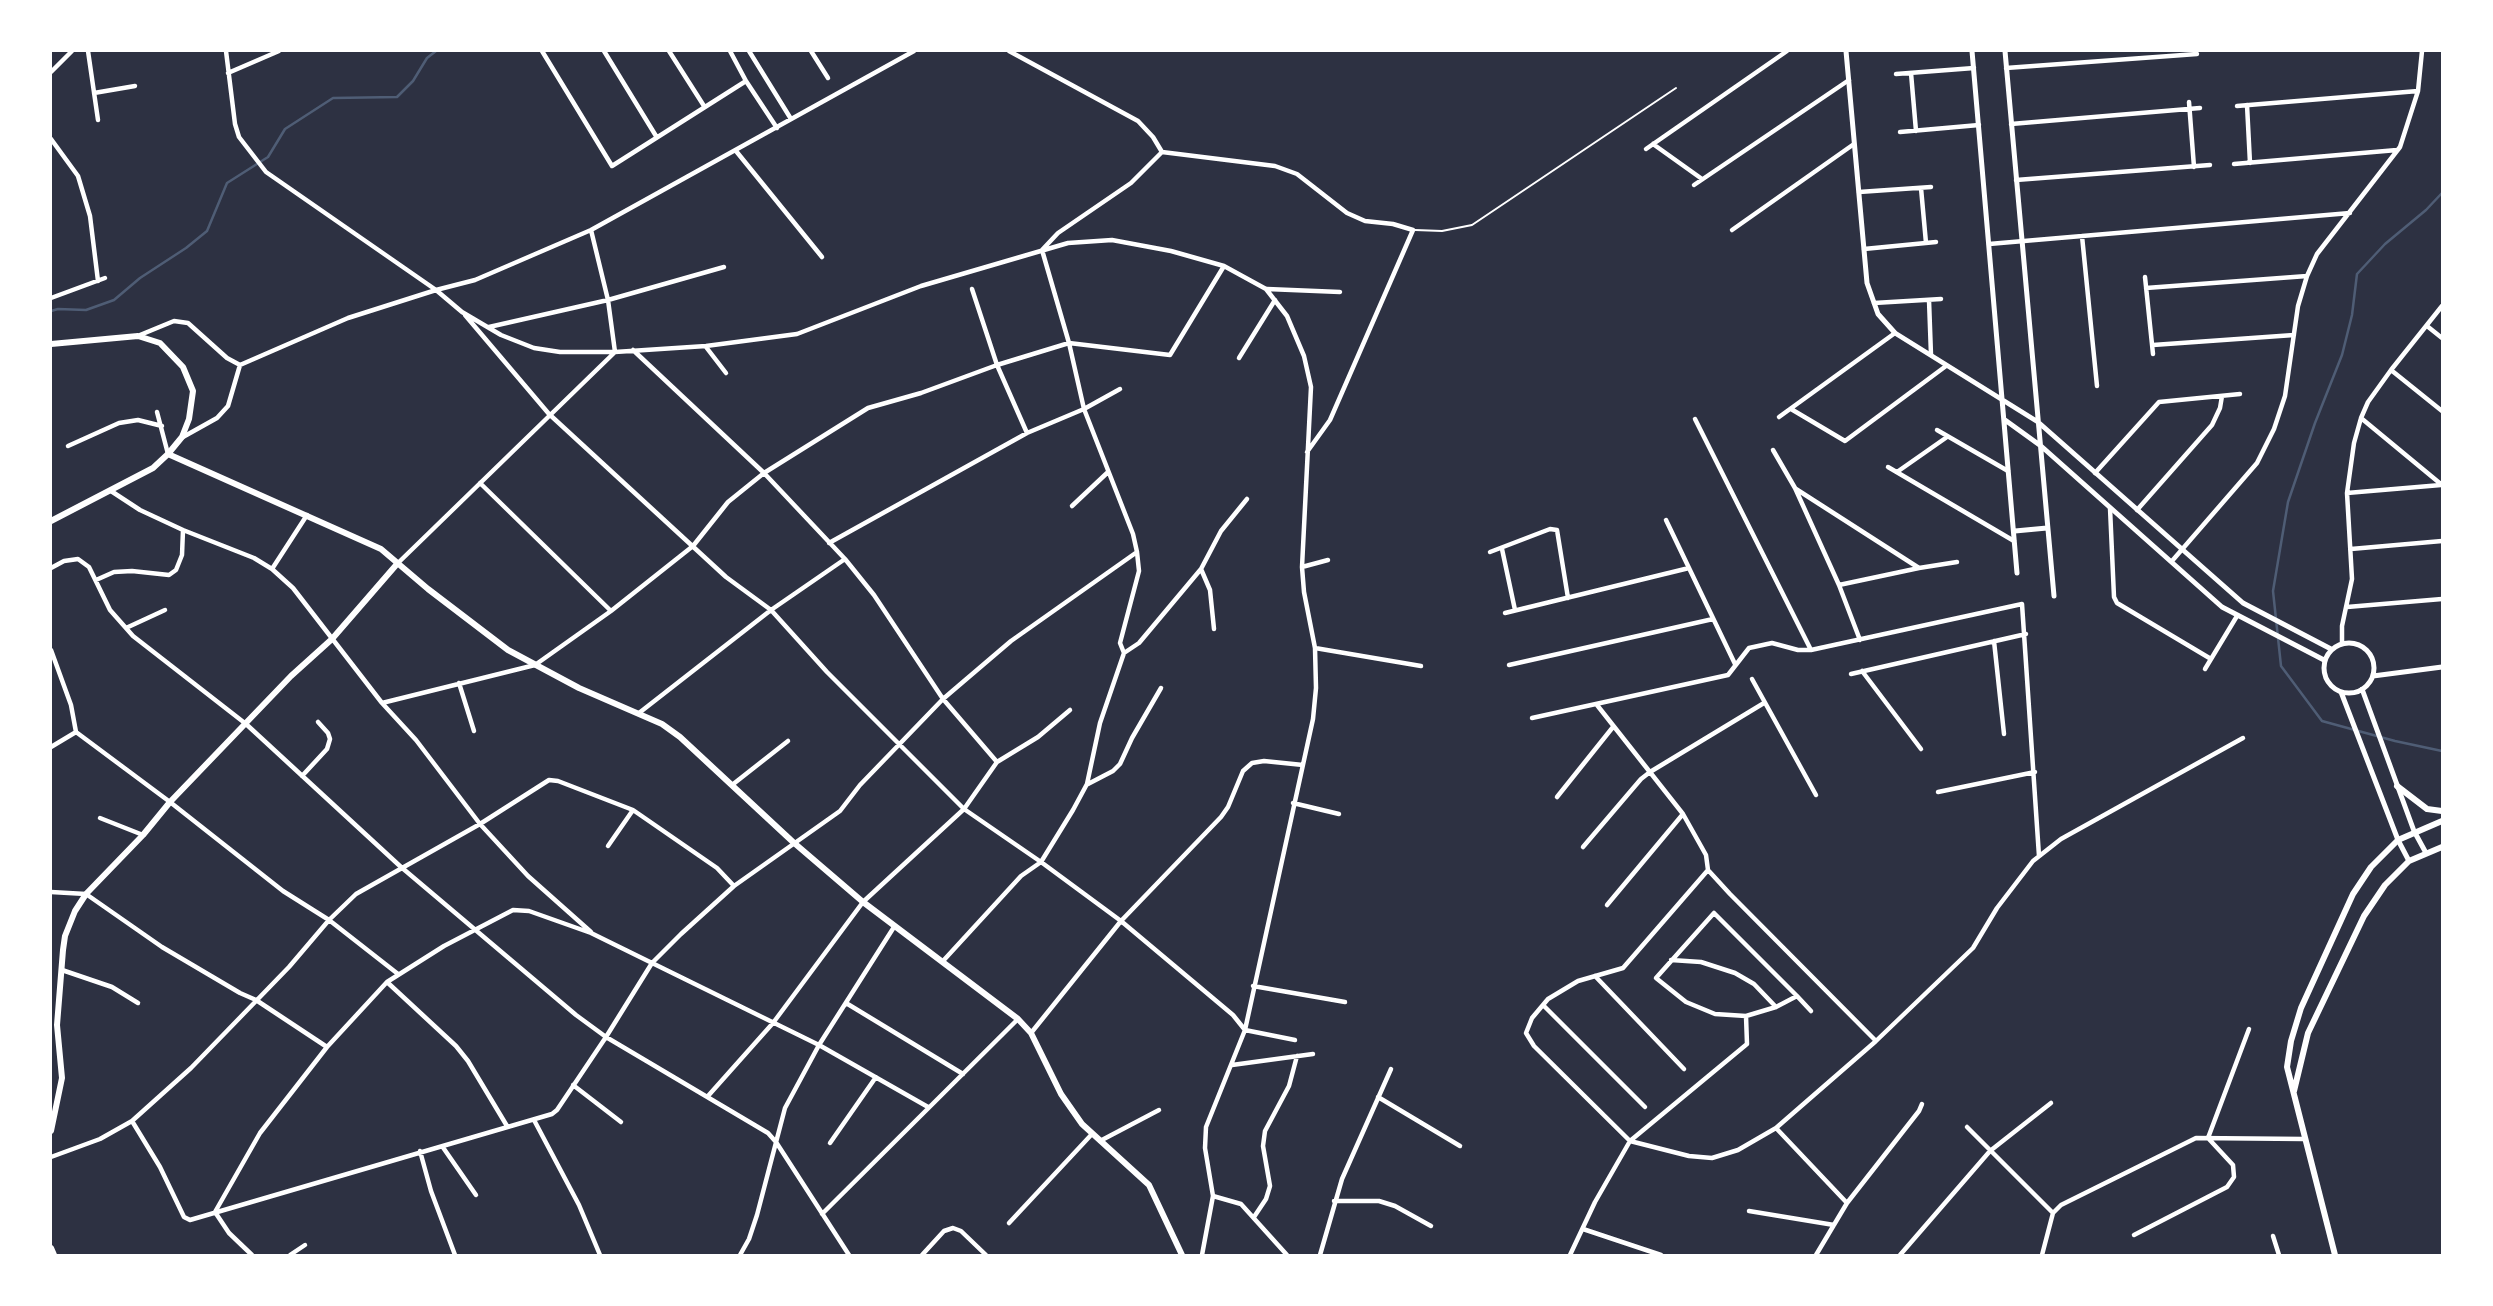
<!DOCTYPE html>
<html>
<head>
<meta charset="utf-8">
<style>
	body { margin:0 }
	#map { position:relative; width:2493px; height:1306px; overflow:hidden; background:#2d3142; font-family:Poppins,sans-serif }
	canvas { display:block }
	.frame { position:absolute; inset:0; border:52px solid #fff; pointer-events:none }
</style>
</head>
<body>
<div id="map">
<canvas width="2493" height="1306"></canvas>
<div class="frame"></div>
</div>
<script>
const ctx = document.querySelector('canvas').getContext('2d');
ctx.lineJoin = 'round';
function poly(rows) {
  const path = new Path2D();
  for (const r of rows) {
    if (r.length === 3) {
      path.moveTo(r[0] + r[2], r[1]);
      path.arc(r[0], r[1], r[2], 0, 2 * Math.PI);
      continue;
    }
    path.moveTo(r[0], r[1]);
    for (let i = 2; i < r.length; i += 2) path.lineTo(r[i], r[i + 1]);
  }
  return path;
}
function trace(path, color, width, dash) {
  ctx.strokeStyle = color;
  ctx.lineWidth = width;
  ctx.lineCap = dash ? 'butt' : 'round';
  ctx.setLineDash(dash || []);
  ctx.stroke(path);
}
trace(poly([
	[2442,193,2426,210,2385,244,2357,274,2352,315,2342,355,2315,423,2288,502,2273,591,2281,666,2322,721,2395,741,2442,751],
	[51,311,58,309,86,310,114,300,140,278,186,248,207,231,227,183,268,157,285,129,333,98,397,97,413,81,427,58,436,51]
]), '#4f5d75', 2.5);
trace(poly([
	[1415,230,1442,231,1472,225,1676,88]
]), '#fff', 2);
trace(poly([
	[88,51,98,120],
	[226,51,235,124,239,137,266,172,436,290,462,312,501,335,534,348,560,352,615,352,706,346,797,334,921,286,1068,243,1112,240,1171,251,1224,266,1266,289,1287,316,1304,356,1311,387,1302,567,1304,592,1315,648,1316,688,1313,719,1245,1030,1206,1127,1205,1148,1213,1196,1202,1255],
	[542,51,612,166,746,81],
	[604,51,656,136],
	[669,51,704,106],
	[730,51,746,81,777,128],
	[749,51,791,119],
	[811,51,828,78],
	[1009,51,1138,121,1153,137,1162,152],
	[2006,68,2197,54],
	[51,72,72,51],
	[228,73,279,51],
	[1911,73,1916,131],
	[1896,74,1974,68],
	[94,93,135,86],
	[2189,102,2194,167],
	[2247,105,2250,163],
	[2237,106,2418,91],
	[2011,124,2200,108],
	[1900,132,1979,125],
	[51,139,78,176,90,216,98,281],
	[1653,144,1702,179],
	[1646,149,1787,51],
	[736,151,822,257],
	[1162,152,1275,166,1297,174,1347,213,1365,221,1393,224,1413,230,1330,420,1307,452],
	[2234,164,2397,150],
	[2016,180,2210,165],
	[1694,185,1849,80],
	[1921,188,1926,243],
	[1859,192,1931,187],
	[591,230,608,300,615,352],
	[1732,230,1854,144],
	[2082,236,2097,386],
	[1989,244,2350,213],
	[1864,249,1936,242],
	[2145,277,2153,354],
	[2146,288,2307,276],
	[972,289,997,365,1027,433],
	[1267,289,1340,292],
	[51,298,105,278],
	[1929,300,1931,355],
	[1874,303,1941,299],
	[465,315,549,414,726,577,771,610,827,672,964,809,1041,862,1121,921,1233,1015,1245,1030,1295,1040],
	[2427,326,2442,338],
	[489,327,608,300,724,267],
	[140,335,174,321,188,323,227,358,240,365],
	[2153,345,2294,335],
	[706,347,726,373],
	[633,350,764,473,845,559,874,595,943,699,997,762],
	[1239,358,1275,300],
	[2391,370,2442,411],
	[1791,409,1845,441,1946,366],
	[157,412,168,454],
	[1779,417,1895,333],
	[2361,418,2442,485],
	[1695,419,1811,650],
	[1937,430,2008,471],
	[183,437,217,418,228,406,240,365,348,318,436,290,475,280,591,230,914,51],
	[68,446,119,423,138,420,162,426],
	[1773,450,1795,488,1839,585,1860,640],
	[1888,467,2014,541],
	[1897,472,1947,437],
	[2095,473,2159,402,2240,394],
	[480,483,611,611],
	[1796,489,1919,568],
	[111,491,140,510,183,530,254,558,272,569,293,588,382,703,416,740,480,824,528,876,591,932],
	[2347,493,2441,485],
	[1072,506,1107,473],
	[2110,508,2114,597,2117,603,2211,659],
	[2137,510,2212,425,2220,408,2222,396],
	[1666,520,1735,664],
	[829,543,1027,433,1084,409,1120,389],
	[1502,549,1515,610],
	[2351,549,2442,541],
	[1490,552,1550,529,1557,530,1568,598],
	[2172,561,2257,463,2274,429,2285,396,2298,306,2307,276,2317,254,2400,147,2418,91,2422,51],
	[398,563,615,352],
	[1302,567,1328,560],
	[51,568,64,561,78,559,89,567,110,610,133,636,246,724,401,867,576,1015,606,1037,768,1133,776,1142,849,1255],
	[272,569,307,515],
	[1201,569,1210,590,1214,629],
	[96,580,114,572,132,571,169,575,176,570,182,555,183,530],
	[1839,585,1919,568,1957,562],
	[2347,607,2442,599],
	[1505,613,1689,568],
	[126,628,165,610],
	[1994,641,2004,734],
	[2342,643,2342,626,2352,579,2347,493,2354,443,2361,418,2368,402,2391,370,2442,306],
	[1315,648,1421,666],
	[51,650,71,705,76,732,170,802,283,891,329,920,398,974],
	[1124,653,1139,643,1201,569,1221,531,1247,499],
	[1509,665,1713,619],
	[2205,669,2237,616],
	[1862,671,1921,749],
	[1851,674,2026,634],
	[1752,679,1816,795],
	[459,683,474,731],
	[382,703,535,665,611,611,693,546,728,502,764,473,868,408,921,393,997,365,1069,343,1170,355,1224,266],
	[1597,705,1683,814,1706,855,1708,870],
	[639,713,771,610,845,559],
	[1532,718,1728,675,1749,648,1772,643,1798,650,1811,650,2022,604,2039,856],
	[51,747,76,732],
	[302,776,327,749,330,739,328,733,318,722],
	[1088,784,1113,771,1120,764,1132,738,1161,688],
	[732,785,788,741],
	[1938,792,2035,772],
	[1557,797,1613,727],
	[1293,803,1339,814],
	[100,818,143,835],
	[608,846,633,810],
	[1583,847,1641,779,1650,772,1764,703],
	[1708,870,1623,968,1578,981,1548,999,1532,1018,1526,1033,1534,1046,1630,1141,1689,1156,1712,1158,1738,1150,1776,1128,1876,1041,1973,948,1997,908,2033,861,2061,839,2243,738],
	[1708,870,1730,894,1876,1041],
	[51,892,86,894,162,947,240,993,256,1000,327,1047],
	[1607,905,1683,814],
	[1671,960,1701,962,1735,973,1754,984,1776,1007],
	[943,961,1021,876,1041,862,1073,810,1087,784,1100,723,1124,653,1120,643,1139,571,1137,552,1133,534,1084,409,1069,343,1042,250,1058,233,1131,183,1162,152],
	[62,970,112,987,138,1003],
	[1595,976,1684,1069],
	[387,982,456,1046,468,1061,507,1126],
	[1253,986,1345,1002],
	[1797,996,1776,1007,1746,1016,1715,1014,1686,1002,1656,978,1714,913,1797,996,1811,1011],
	[846,1003,963,1074],
	[1543,1005,1645,1107],
	[1031,1033,1121,921,1221,817,1228,807,1243,771,1252,763,1264,761,1303,765],
	[1232,1065,1313,1054],
	[573,1085,621,1122],
	[708,1096,773,1023,863,902,964,809,997,762,1038,737,1070,710],
	[1378,1097,1460,1146],
	[534,1120,579,1205,600,1255],
	[132,1121,160,1167,184,1217,190,1220,552,1114,557,1110,606,1037,652,963,681,934,734,886,840,811,860,785,943,699,1011,641,1137,552],
	[1967,1127,2053,1213],
	[1776,1128,1847,1203],
	[1100,1141,1159,1110],
	[830,1143,876,1077],
	[442,1146,476,1195],
	[420,1151,431,1191,455,1255],
	[51,1157,100,1139,132,1121,191,1068,289,967,329,920,356,894,480,824,549,780,558,781,633,810,717,868,734,886],
	[1213,1196,1241,1204,1287,1255],
	[1334,1201,1379,1201,1395,1206,1431,1226],
	[1749,1211,1834,1225],
	[822,1214,1018,1019],
	[1254,1217,1266,1199,1270,1186,1263,1146,1265,1131,1289,1086,1297,1056],
	[1009,1223,1092,1134],
	[1583,1229,1661,1255],
	[2134,1235,2227,1187,2234,1177,2233,1165,2208,1138,2249,1029],
	[2273,1236,2279,1255],
	[252,1255,229,1233,215,1212,260,1133,327,1047,387,982,444,946,513,910,529,911,591,933,819,1045,928,1107],
	[290,1255,305,1245],
	[740,1255,749,1239,757,1215,785,1108,819,1045,894,927],
	[922,1255,944,1231,953,1228,961,1231,986,1255],
	[1320,1255,1342,1179,1391,1069],
	[1570,1255,1595,1202,1630,1141,1747,1044,1746,1016],
	[1816,1255,1847,1203,1919,1111,1922,1104],
	[1900,1255,1990,1151,2051,1103],
	[2042,1255,2053,1213,2061,1205,2196,1138,2304,1139]
]), '#fff', 4.5);
trace(poly([
	[1846,51,1867,283,1878,314,1895,333,2038,422,2243,603,2331,649],
	[1972,51,2017,573],
	[2005,51,2054,596],
	[2005,420,2041,446,2222,607,2324,660],
	[2015,531,2047,528],
	[2349,668,25],
	[2373,676,2442,667],
	[2362,689,2414,831,2426,853],
	[2341,692,2398,840,2409,861]
]), '#fff', 5);
trace(poly([
	[51,344,138,336,160,343,183,367,193,391,189,419,182,437,168,454,153,468,51,521],
	[168,454,381,549,428,589,508,650,579,688,662,724,680,737,793,842,863,902,1018,1019,1031,1033,1061,1094,1082,1124,1149,1185,1182,1255],
	[2397,786,2427,809,2442,811],
	[2294,1091,2308,1033,2364,916,2385,885,2409,861,2442,847],
	[51,1131,62,1078,57,1025,63,950,65,936,75,911,86,894,143,835,170,802,291,676,332,639,397,564],
	[51,1248,54,1255],
	[2335,1255,2287,1067,2291,1041,2301,1008,2353,894,2371,867,2398,840,2442,821]
]), '#fff', 6);
</script>
</body>
</html>
